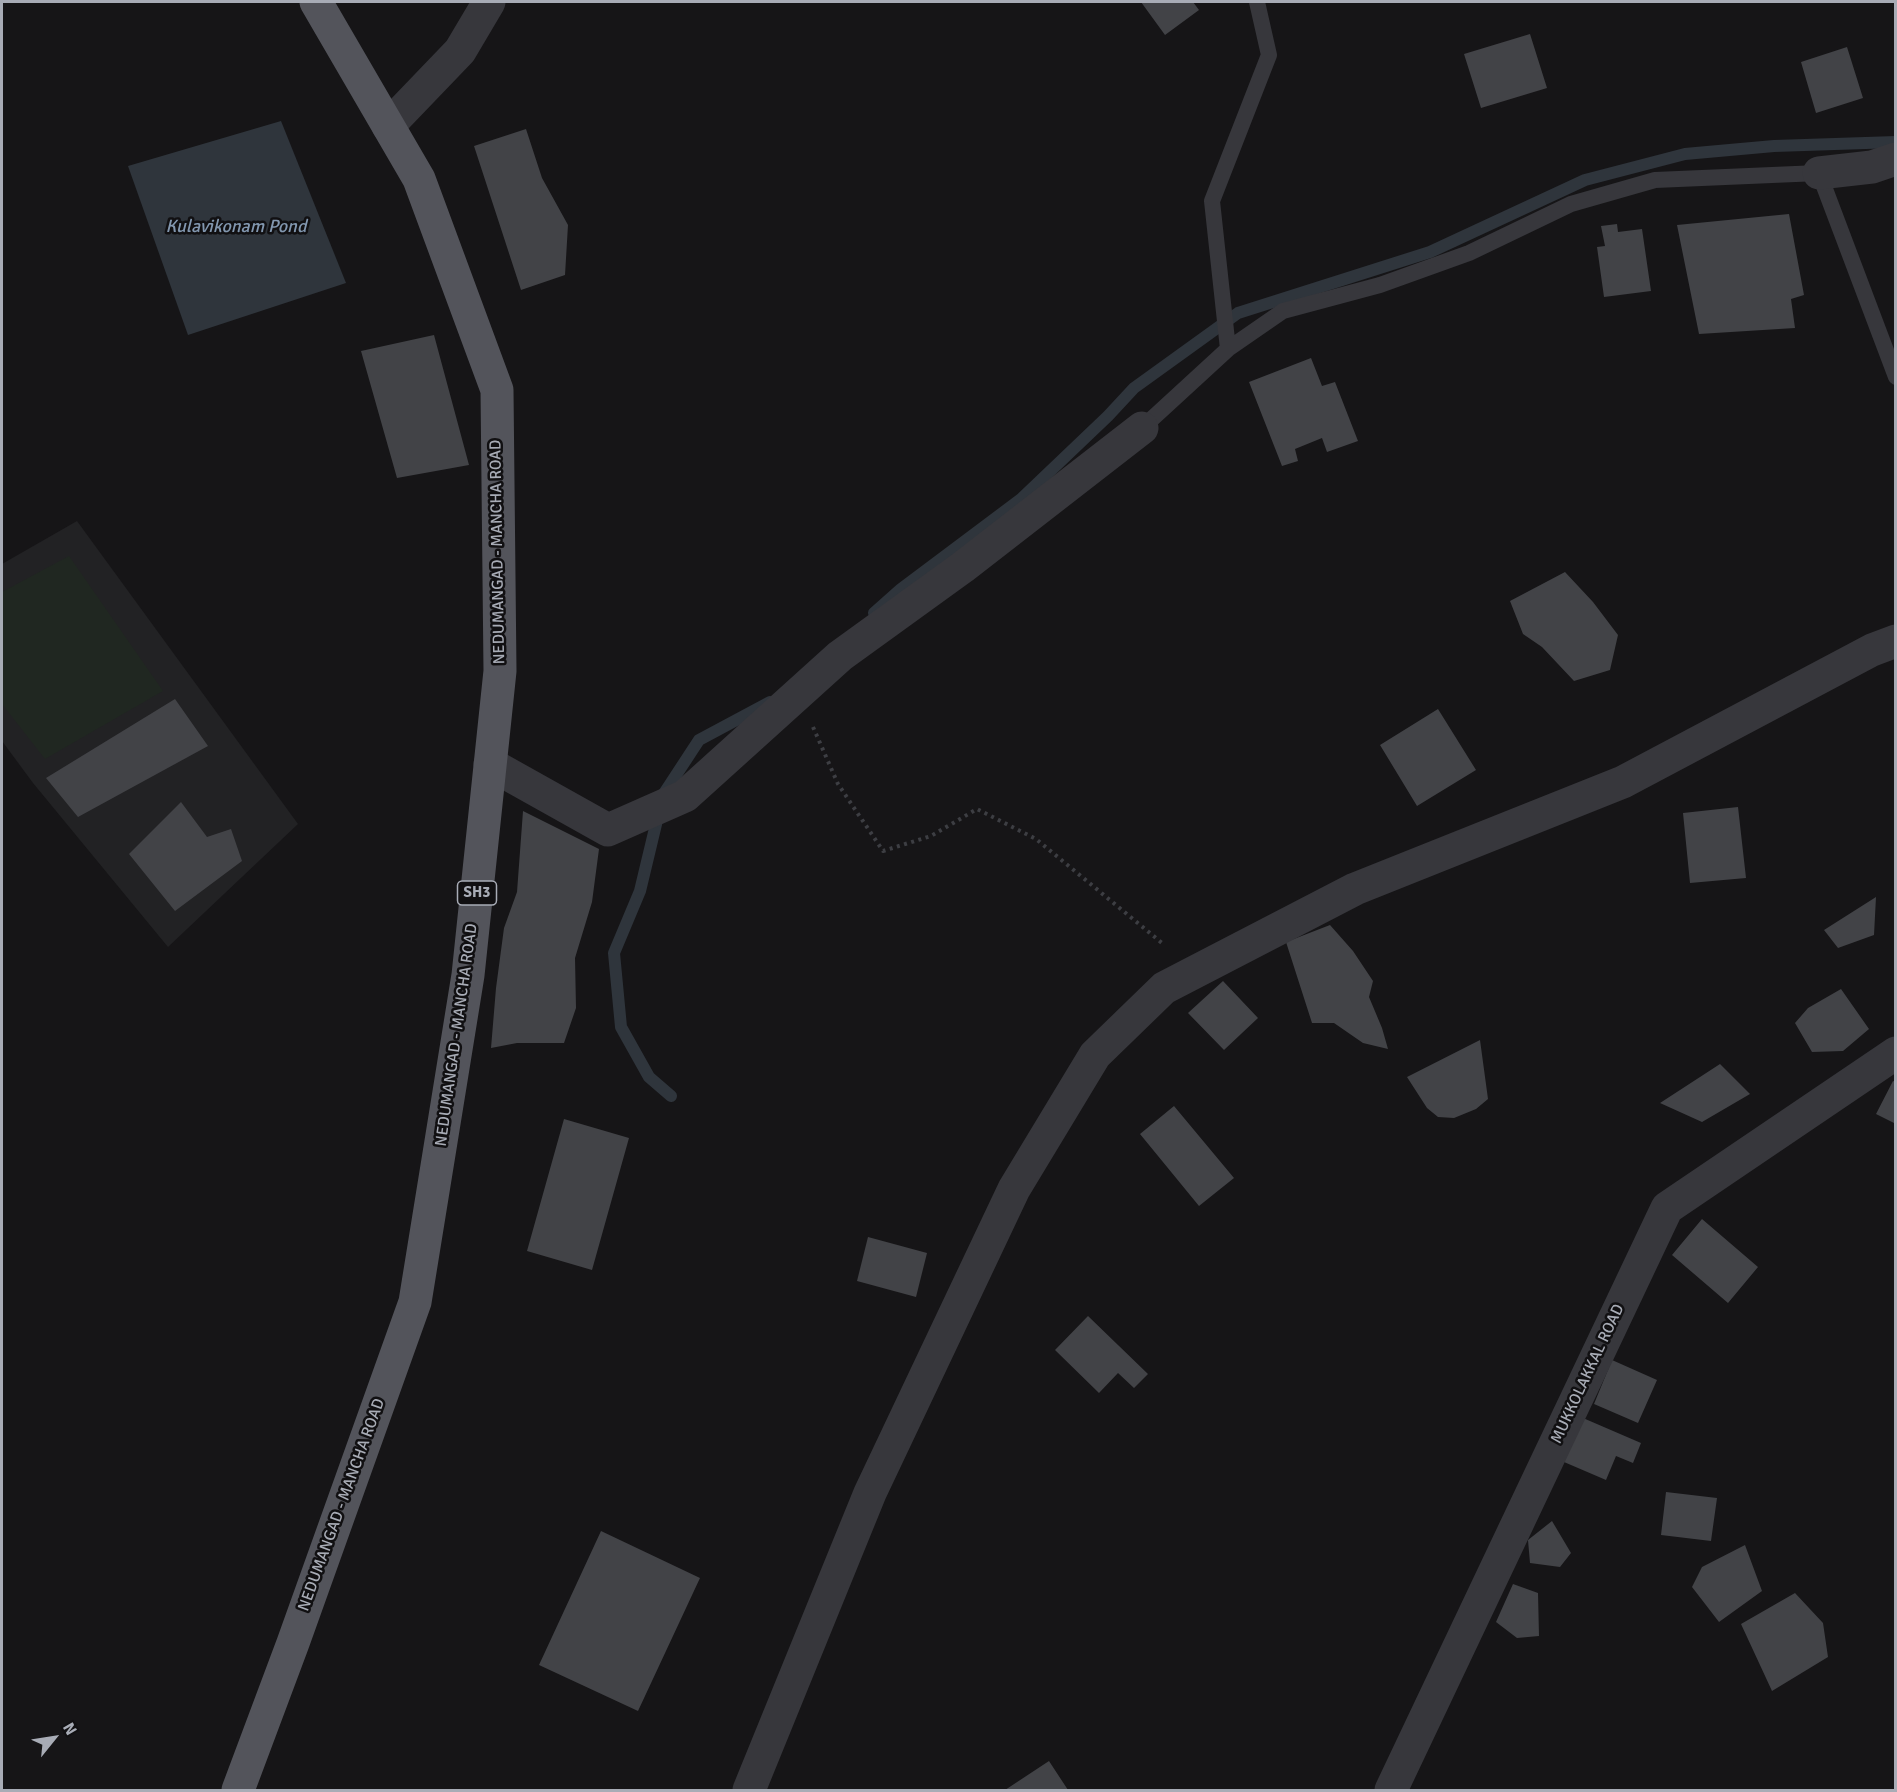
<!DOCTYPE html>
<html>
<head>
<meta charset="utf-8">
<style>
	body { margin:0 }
	#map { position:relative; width:1897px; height:1792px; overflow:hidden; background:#161517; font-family:Signika,sans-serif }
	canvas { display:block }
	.frame { position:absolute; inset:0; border:3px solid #a8acb6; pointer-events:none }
	.north { position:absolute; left:24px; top:1708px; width:60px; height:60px; -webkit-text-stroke:4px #111012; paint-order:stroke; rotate:60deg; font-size:16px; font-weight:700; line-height:24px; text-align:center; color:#a8acb6 }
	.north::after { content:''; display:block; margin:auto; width:21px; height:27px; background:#a8acb6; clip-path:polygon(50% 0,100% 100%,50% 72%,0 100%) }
</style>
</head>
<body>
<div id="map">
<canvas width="1897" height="1792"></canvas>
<div class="frame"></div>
<div class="north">N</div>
</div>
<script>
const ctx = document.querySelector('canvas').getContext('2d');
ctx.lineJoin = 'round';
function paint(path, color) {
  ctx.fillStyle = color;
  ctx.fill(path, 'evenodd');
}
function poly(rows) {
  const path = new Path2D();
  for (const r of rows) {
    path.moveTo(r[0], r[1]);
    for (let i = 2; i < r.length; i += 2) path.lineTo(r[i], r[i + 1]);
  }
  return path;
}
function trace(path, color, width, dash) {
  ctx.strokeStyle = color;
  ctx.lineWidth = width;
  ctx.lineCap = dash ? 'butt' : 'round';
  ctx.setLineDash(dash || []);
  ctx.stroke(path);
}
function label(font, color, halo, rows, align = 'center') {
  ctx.font = font + ' Signika,sans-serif';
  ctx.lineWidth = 5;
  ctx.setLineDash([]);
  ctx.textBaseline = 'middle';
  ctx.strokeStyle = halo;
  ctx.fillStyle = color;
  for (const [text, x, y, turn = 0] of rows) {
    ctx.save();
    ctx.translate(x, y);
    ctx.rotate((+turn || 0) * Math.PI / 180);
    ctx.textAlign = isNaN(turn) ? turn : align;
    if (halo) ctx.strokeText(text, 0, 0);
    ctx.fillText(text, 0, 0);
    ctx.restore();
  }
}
paint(poly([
	[77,521,298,824,168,947,33,783,2,741,2,564]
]), '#222224');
paint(poly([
	[69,556,163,691,45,759,2,704,2,592]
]), '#202721');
paint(poly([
	[281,121,346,283,188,335,128,166]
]), '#2f353c');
trace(poly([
	[874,613,901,589,1021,499,1108,416,1134,388,1238,313,1430,252,1585,180,1685,154,1774,146,1896,142],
	[671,1096,649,1077,621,1027,614,953,640,891,663,795,699,740,770,702]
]), '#2f353c', 12);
paint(poly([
	[1141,2,1193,2,1199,10,1165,35],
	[1530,34,1547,88,1481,108,1464,54],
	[1847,47,1863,98,1816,113,1801,62],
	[526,129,542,178,568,225,565,275,521,290,474,146],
	[1789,214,1804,295,1791,299,1795,328,1699,334,1677,225],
	[1617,224,1618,232,1642,229,1651,291,1604,297,1597,247,1605,246,1601,226],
	[434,335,469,465,397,478,361,351],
	[1311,358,1322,386,1335,382,1358,441,1327,452,1322,438,1295,449,1298,461,1282,466,1249,382],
	[1565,572,1593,602,1618,635,1610,670,1574,681,1542,647,1523,634,1510,601],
	[175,699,208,746,78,817,46,778],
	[1438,709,1476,770,1417,806,1380,745],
	[181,802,207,837,231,829,242,861,175,911,129,854],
	[1738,807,1746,878,1690,883,1683,813],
	[523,811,599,849,592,902,575,958,576,1008,564,1043,517,1043,491,1048,496,988,504,928,517,892],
	[1876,897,1874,935,1838,948,1824,930],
	[1330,925,1353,951,1373,981,1369,997,1382,1028,1388,1049,1363,1043,1334,1023,1312,1023,1286,942],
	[1223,981,1258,1018,1224,1050,1188,1013],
	[1841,989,1869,1029,1843,1051,1812,1052,1795,1023,1808,1008],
	[1480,1040,1488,1099,1476,1109,1454,1118,1438,1117,1427,1108,1407,1077],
	[1720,1064,1750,1094,1702,1122,1660,1103],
	[1893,1081,1896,1082,1896,1124,1876,1114],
	[1174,1106,1234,1178,1199,1206,1140,1134],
	[564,1119,629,1138,592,1270,527,1251],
	[1702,1219,1758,1267,1728,1303,1672,1255],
	[868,1237,927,1253,916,1297,857,1281],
	[1088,1316,1148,1374,1134,1388,1118,1373,1099,1393,1055,1350],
	[1612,1360,1657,1380,1638,1423,1594,1404],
	[1576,1415,1641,1443,1633,1463,1616,1456,1606,1480,1557,1459],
	[1666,1492,1717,1498,1711,1541,1661,1535],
	[1552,1521,1571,1553,1560,1567,1530,1563,1528,1540],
	[601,1531,700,1578,638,1711,539,1665],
	[1745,1545,1762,1591,1719,1622,1692,1587,1702,1567],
	[1513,1584,1538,1593,1539,1636,1517,1638,1496,1622],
	[1795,1593,1823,1623,1828,1657,1772,1691,1741,1624],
	[1049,1761,1068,1790,1005,1790]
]), '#424347');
trace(poly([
	[813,727,838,784,883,851,931,836,977,809,1036,839,1162,943]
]), '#3d3e43', 4, [3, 4.5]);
trace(poly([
	[1228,349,1212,201,1269,55,1257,2],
	[1142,428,1228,349,1283,311,1380,285,1469,253,1571,204,1655,180,1819,173,1896,377]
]), '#37373c', 16);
trace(poly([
	[388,126,460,51,489,2],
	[1819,173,1872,167,1896,159],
	[490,764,608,830,685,796,840,656,963,567,1142,428],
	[749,1790,870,1493,1014,1189,1095,1055,1164,988,1355,889,1623,782,1872,650,1896,641],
	[1391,1790,1667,1208,1896,1053]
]), '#37373c', 33);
trace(poly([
	[238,1790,293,1643,415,1302,468,975,500,671,497,390,419,179,316,2]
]), '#53545b', 33);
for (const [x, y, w] of [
	[477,893,39]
]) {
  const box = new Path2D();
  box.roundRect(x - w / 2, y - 12, w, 24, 4.5);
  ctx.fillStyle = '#111012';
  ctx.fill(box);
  trace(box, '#a8acb6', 1.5);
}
label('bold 15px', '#a8acb6', null, [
	["SH3",477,893]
]);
label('16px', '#a8acb6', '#111012', [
	["NEDUMANGAD - MANCHA ROAD",498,552,-91],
	["NEDUMANGAD - MANCHA ROAD",457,1035,-82],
	["MUKKOLAKKAL ROAD",1588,1374,-65],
	["NEDUMANGAD - MANCHA ROAD",342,1505,-70]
]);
label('italic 18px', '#8297af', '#111012', [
	["Kulavikonam Pond",236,227]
]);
</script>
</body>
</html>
